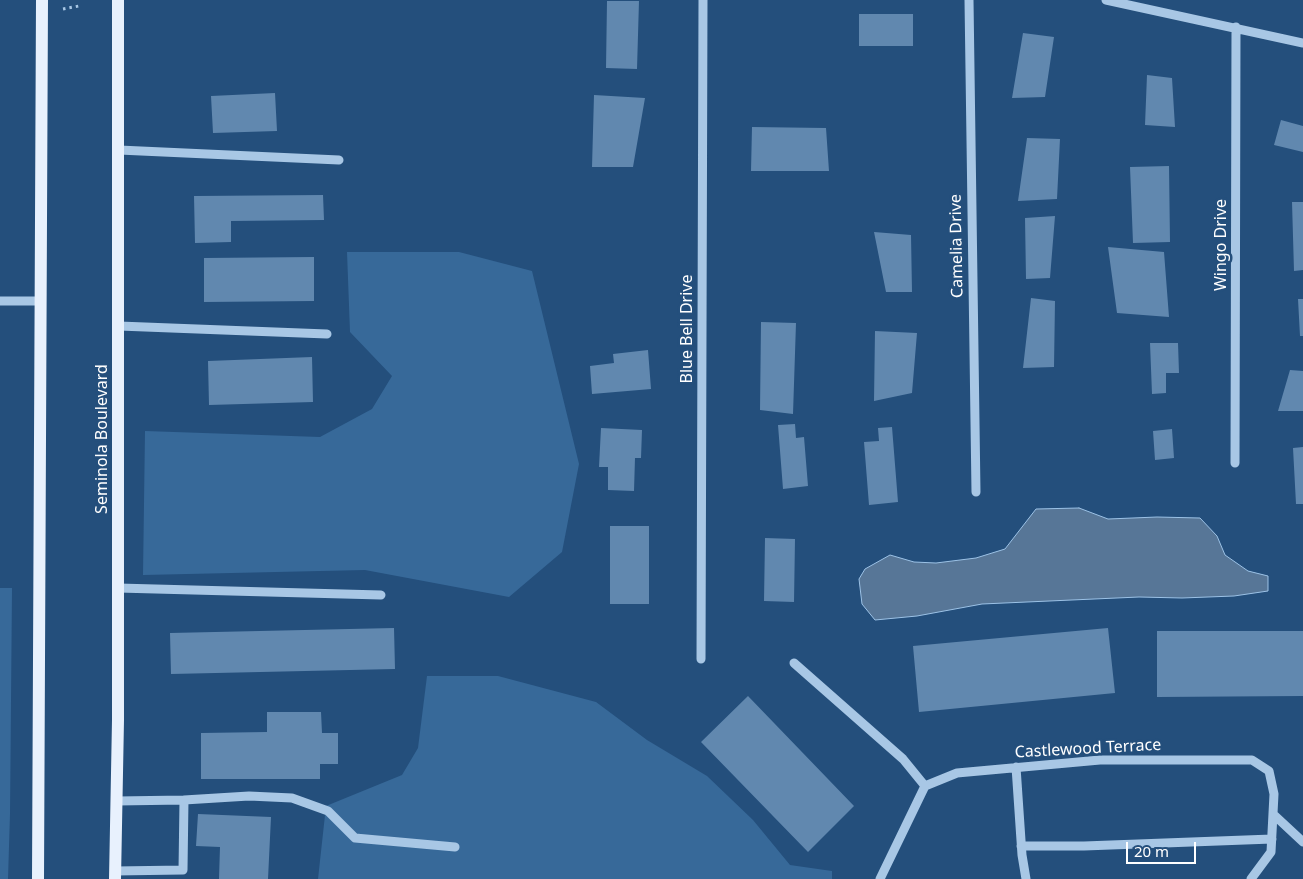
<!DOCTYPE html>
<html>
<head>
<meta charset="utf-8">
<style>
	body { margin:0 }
	#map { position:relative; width:1303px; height:879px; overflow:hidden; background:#244f7c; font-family:"Noto Sans",sans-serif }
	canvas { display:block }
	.scale { position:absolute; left:1126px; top:842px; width:70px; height:22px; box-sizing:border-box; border:2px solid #fff; border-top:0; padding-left:6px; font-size:15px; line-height:18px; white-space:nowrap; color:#fff; -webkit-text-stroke:4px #244f7c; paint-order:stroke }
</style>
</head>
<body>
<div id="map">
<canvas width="1303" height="879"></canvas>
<div class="scale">20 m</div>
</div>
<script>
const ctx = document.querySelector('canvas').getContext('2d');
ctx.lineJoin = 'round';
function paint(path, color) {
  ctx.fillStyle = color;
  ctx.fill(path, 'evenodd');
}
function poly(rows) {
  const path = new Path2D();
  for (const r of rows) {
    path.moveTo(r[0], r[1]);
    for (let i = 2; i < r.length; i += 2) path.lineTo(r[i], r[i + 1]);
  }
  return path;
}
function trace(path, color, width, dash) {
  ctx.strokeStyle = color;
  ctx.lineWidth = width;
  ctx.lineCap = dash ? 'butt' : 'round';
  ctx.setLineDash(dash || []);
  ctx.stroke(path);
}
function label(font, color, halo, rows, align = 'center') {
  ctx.font = font + ' "Noto Sans",sans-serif';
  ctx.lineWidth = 5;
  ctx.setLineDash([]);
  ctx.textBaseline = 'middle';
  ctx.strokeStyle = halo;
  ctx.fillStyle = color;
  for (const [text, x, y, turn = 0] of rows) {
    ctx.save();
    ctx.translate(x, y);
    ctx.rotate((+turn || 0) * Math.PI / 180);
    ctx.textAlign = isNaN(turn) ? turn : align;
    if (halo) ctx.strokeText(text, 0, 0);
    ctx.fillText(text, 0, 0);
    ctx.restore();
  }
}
paint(poly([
	[347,252,459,252,532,271,579,464,562,552,509,597,365,570,143,575,145,431,320,437,372,409,392,376,350,332],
	[0,588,12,588,10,814,8,879,0,879],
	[427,676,498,676,596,702,647,740,707,776,753,820,790,865,832,871,832,879,318,879,326,806,402,775,418,748]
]), '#376999');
const water = poly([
	[1079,508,1108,519,1157,517,1200,518,1217,536,1225,555,1248,571,1268,576,1268,591,1234,596,1182,598,1139,597,982,604,917,616,875,620,862,604,859,579,865,569,890,555,914,562,936,563,976,558,1005,549,1036,509,1079,508]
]);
paint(water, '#577697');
trace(water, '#9cc2e6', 1);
paint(poly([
	[607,1,639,1,637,69,606,68],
	[859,14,913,14,913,46,859,46],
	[1023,33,1054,37,1045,97,1012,98],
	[1147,75,1172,78,1175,127,1145,125],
	[275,93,277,131,213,133,211,96],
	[594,95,645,98,633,167,592,167],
	[1281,120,1303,126,1303,152,1274,145],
	[752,127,826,128,829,171,751,171],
	[1027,138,1060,139,1057,199,1018,201],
	[1169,166,1170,242,1133,243,1130,167],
	[323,195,324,220,231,221,231,242,195,243,194,196],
	[1292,202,1303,202,1303,270,1294,271],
	[1055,216,1050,278,1026,279,1025,218],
	[874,232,911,235,912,292,886,292],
	[1108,247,1164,252,1169,317,1117,313],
	[314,257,314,301,204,302,204,258],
	[1031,298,1055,301,1054,367,1023,368],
	[1298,299,1303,299,1303,336,1300,336],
	[761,322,796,323,793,414,760,410],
	[875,331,917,333,912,393,874,401],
	[1150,343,1178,343,1179,373,1166,373,1166,393,1152,394],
	[648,350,651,389,592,394,590,366,614,363,613,354],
	[312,357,313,402,209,405,208,361],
	[1290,370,1303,371,1303,411,1278,411],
	[795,424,796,438,804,437,808,486,783,489,778,425],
	[892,427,898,502,869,505,864,442,879,441,878,428],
	[601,428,642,430,641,458,635,458,634,491,608,490,608,467,599,467],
	[1172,429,1174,458,1155,460,1153,431],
	[1303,447,1303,504,1296,504,1293,448],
	[610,526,649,526,649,604,610,604],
	[765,538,795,539,794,602,764,601],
	[394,628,395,669,171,674,170,633],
	[1108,628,1115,693,919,712,913,646],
	[1157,631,1303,631,1303,696,1157,697],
	[748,696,854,806,808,852,701,742],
	[267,712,321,712,322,733,338,733,338,764,320,764,320,779,201,779,201,733,267,732],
	[198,814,271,817,268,879,219,879,220,847,196,846]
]), '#6188af');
trace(poly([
	[63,9,79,6]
]), '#a8c7e5', 3, [2.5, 4]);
trace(poly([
	[969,0,976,492],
	[1106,0,1303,43],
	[119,150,339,160],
	[0,301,41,301],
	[119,326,327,334],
	[1235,463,1236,27],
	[118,588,381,595],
	[701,659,703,0],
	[794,663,903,759,925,786],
	[1016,767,1022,855,1026,879],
	[184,800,249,796,292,798,328,811,355,838,455,847],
	[1273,814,1303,842],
	[1021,846,1084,846,1272,839],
	[115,871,183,870,184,800,117,801],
	[880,879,925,786,957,773,1100,760,1252,760,1269,771,1274,794,1271,852,1251,879]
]), '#a8c7e5', 9);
trace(poly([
	[38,879,42,0],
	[115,879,118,720,118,0]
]), '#e8f1fd', 12);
label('16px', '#fff', '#244f7c', [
	["Wingo Drive",1221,245,-90],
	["Camelia Drive",957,246,-91],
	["Blue Bell Drive",687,329,-90],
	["Seminola Boulevard",102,439,-90],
	["Castlewood Terrace",1088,749,-3]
]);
</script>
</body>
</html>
